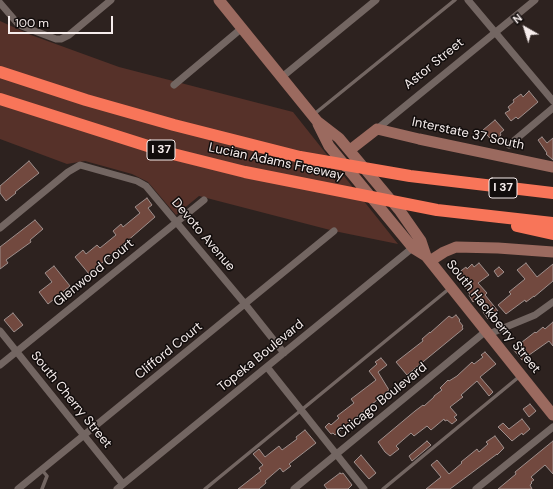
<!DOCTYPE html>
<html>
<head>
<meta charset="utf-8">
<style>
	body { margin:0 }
	#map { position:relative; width:553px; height:489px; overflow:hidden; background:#2d221f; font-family:"DM Sans",sans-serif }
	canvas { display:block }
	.north { position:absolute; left:505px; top:8px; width:40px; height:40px; -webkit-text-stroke:3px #120d0c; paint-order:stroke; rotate:321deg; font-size:11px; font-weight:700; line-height:16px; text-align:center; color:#f6edec }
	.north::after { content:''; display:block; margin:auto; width:14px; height:18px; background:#f6edec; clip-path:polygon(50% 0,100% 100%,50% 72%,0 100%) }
	.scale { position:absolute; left:8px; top:16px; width:105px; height:18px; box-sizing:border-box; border:2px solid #f6edec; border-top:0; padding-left:5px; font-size:12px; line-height:14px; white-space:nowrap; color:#f6edec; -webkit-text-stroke:3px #120d0c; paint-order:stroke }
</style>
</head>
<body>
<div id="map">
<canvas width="553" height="489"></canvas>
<div class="north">N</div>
<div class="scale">100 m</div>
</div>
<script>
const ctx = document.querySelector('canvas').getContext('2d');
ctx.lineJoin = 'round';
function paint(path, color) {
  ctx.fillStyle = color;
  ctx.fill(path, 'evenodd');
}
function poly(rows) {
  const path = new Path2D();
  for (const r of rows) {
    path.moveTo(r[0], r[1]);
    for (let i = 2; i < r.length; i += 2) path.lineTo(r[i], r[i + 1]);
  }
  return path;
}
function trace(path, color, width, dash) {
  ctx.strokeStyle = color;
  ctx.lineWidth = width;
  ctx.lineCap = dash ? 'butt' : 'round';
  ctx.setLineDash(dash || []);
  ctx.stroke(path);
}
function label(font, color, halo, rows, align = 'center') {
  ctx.font = font + ' "DM Sans",sans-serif';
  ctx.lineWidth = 3;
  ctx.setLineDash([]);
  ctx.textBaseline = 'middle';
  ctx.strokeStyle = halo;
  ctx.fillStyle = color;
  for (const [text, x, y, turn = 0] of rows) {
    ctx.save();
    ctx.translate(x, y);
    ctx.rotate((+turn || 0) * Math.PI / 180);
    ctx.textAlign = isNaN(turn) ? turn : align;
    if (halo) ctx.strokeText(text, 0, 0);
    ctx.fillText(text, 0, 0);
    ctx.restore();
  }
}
paint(poly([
	[0,21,31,35,119,67,293,112,398,244,334,231,199,196,176,215,148,182,132,174,85,161,67,164,0,139]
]), '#563129');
const building = poly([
	[529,91,538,102,518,119,516,117,511,121,505,113,510,110,508,107,514,102,513,100,521,94,523,97,529,91],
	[495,120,504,130,500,133,501,135,493,142,483,130,495,120],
	[542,137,547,143,553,138,553,160,546,154,547,153,538,140,542,137],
	[29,161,39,173,15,192,16,193,6,201,0,193,0,186,29,161],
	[147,198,152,205,148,208,155,217,89,274,75,257,83,250,86,254,97,245,100,248,116,235,113,231,121,224,123,227,140,213,135,207,147,198],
	[35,220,43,229,30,240,31,242,6,260,8,263,0,269,0,247,35,220],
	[479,263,489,275,478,283,487,293,485,295,498,311,488,319,481,309,485,306,478,298,473,302,469,295,470,294,457,277,459,275,458,273,466,267,467,269,472,264,474,267,479,263],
	[526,263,537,277,553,264,553,281,534,297,534,296,526,302,525,300,506,314,498,305,511,294,509,292,525,279,517,270,526,263],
	[54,266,70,286,48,304,39,292,52,282,45,273,54,266],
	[499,267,504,272,498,277,494,271,499,267],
	[13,313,23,325,14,332,4,320,13,313],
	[456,315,460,320,459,321,463,326,462,327,463,329,407,375,396,362,423,341,422,339,430,332,430,333,449,316,452,318,456,315],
	[553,322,553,346,549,341,522,360,513,349,535,332,536,333,543,327,545,329,553,322],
	[485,352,496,364,480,377,493,392,489,396,477,381,461,395,463,397,450,407,457,415,454,417,457,420,452,424,447,420,445,421,444,419,431,430,427,426,414,436,411,433,396,446,399,449,390,456,385,452,378,442,415,411,423,405,424,406,434,397,434,396,442,390,440,388,448,380,449,381,457,376,472,362,474,364,483,357,481,355,485,352],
	[381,358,387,365,378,372,389,390,335,435,333,433,331,434,325,427,329,423,331,425,339,418,337,416,354,403,351,399,376,380,369,371,377,364,375,362,381,358],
	[530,404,536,411,529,417,523,409,530,404],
	[522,419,530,429,523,435,522,433,512,441,498,427,503,423,509,429,522,419],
	[305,430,316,443,289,464,291,466,283,472,280,468,265,481,266,483,259,489,238,489,261,471,259,468,263,465,253,454,259,449,265,457,279,446,282,450,297,439,296,437,305,430],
	[495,436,504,448,497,455,497,454,450,489,426,489,441,477,431,465,437,460,449,474,462,463,461,462,477,449,479,452,488,444,486,442,495,436],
	[427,441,431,445,412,461,409,456,427,441],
	[553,441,553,474,545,465,531,477,534,480,531,482,532,483,530,485,532,489,498,489,516,474,515,472,553,441],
	[361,455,376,473,369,479,354,462,361,455],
	[340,473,341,474,343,473,352,485,348,489,327,489,324,485,340,473]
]);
paint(building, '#72493f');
trace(building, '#9e8f8c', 1);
trace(poly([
	[313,115,455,0],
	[42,470,47,476,42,489],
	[205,489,450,288],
	[383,489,520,376]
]), '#736662', 3.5);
trace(poly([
	[468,0,553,101],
	[0,3,19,25,56,39,61,39,69,35,111,0],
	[282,77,376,0],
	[174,85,242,28],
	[377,129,535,0],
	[509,145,553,108],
	[0,228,68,172,80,165,137,181,146,186,245,304,284,353],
	[0,331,123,484],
	[489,334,535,315,553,302],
	[0,365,204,200],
	[267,367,364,489],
	[18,489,334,231],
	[117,489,416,245],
	[294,489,486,331],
	[476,489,553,427]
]), '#736662', 7);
trace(poly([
	[219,0,317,121,339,138,400,211,421,241,426,256,553,415],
	[318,124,329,146,413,248,426,256],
	[350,150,377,129,419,139,553,167],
	[430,261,444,252,456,247,498,248,553,252]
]), '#9b6a5f', 11);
trace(poly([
	[0,72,86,100,174,125,300,157,410,176,553,193],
	[0,99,173,154,245,172,437,210,553,223],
	[517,226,553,234]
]), '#f87559', 12);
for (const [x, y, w] of [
	[161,150,28],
	[503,188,28]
]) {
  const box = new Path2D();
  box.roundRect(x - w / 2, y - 10, w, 20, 3);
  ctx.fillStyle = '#120d0c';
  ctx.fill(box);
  trace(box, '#f6edec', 1);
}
label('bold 12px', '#f6edec', null, [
	["I 37",161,150],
	["I 37",503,188]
]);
label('13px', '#f6edec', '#120d0c', [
	["Astor Street",434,64,-39],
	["Interstate 37 South",468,134,12],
	["Lucian Adams Freeway",276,162,12],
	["Devoto Avenue",203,235,50],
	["Glenwood Court",94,273,-39],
	["South Hackberry Street",493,317,51],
	["Clifford Court",169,351,-39],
	["Topeka Boulevard",261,356,-39],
	["South Cherry Street",71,400,51],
	["Chicago Boulevard",382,401,-39]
]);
</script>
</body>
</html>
